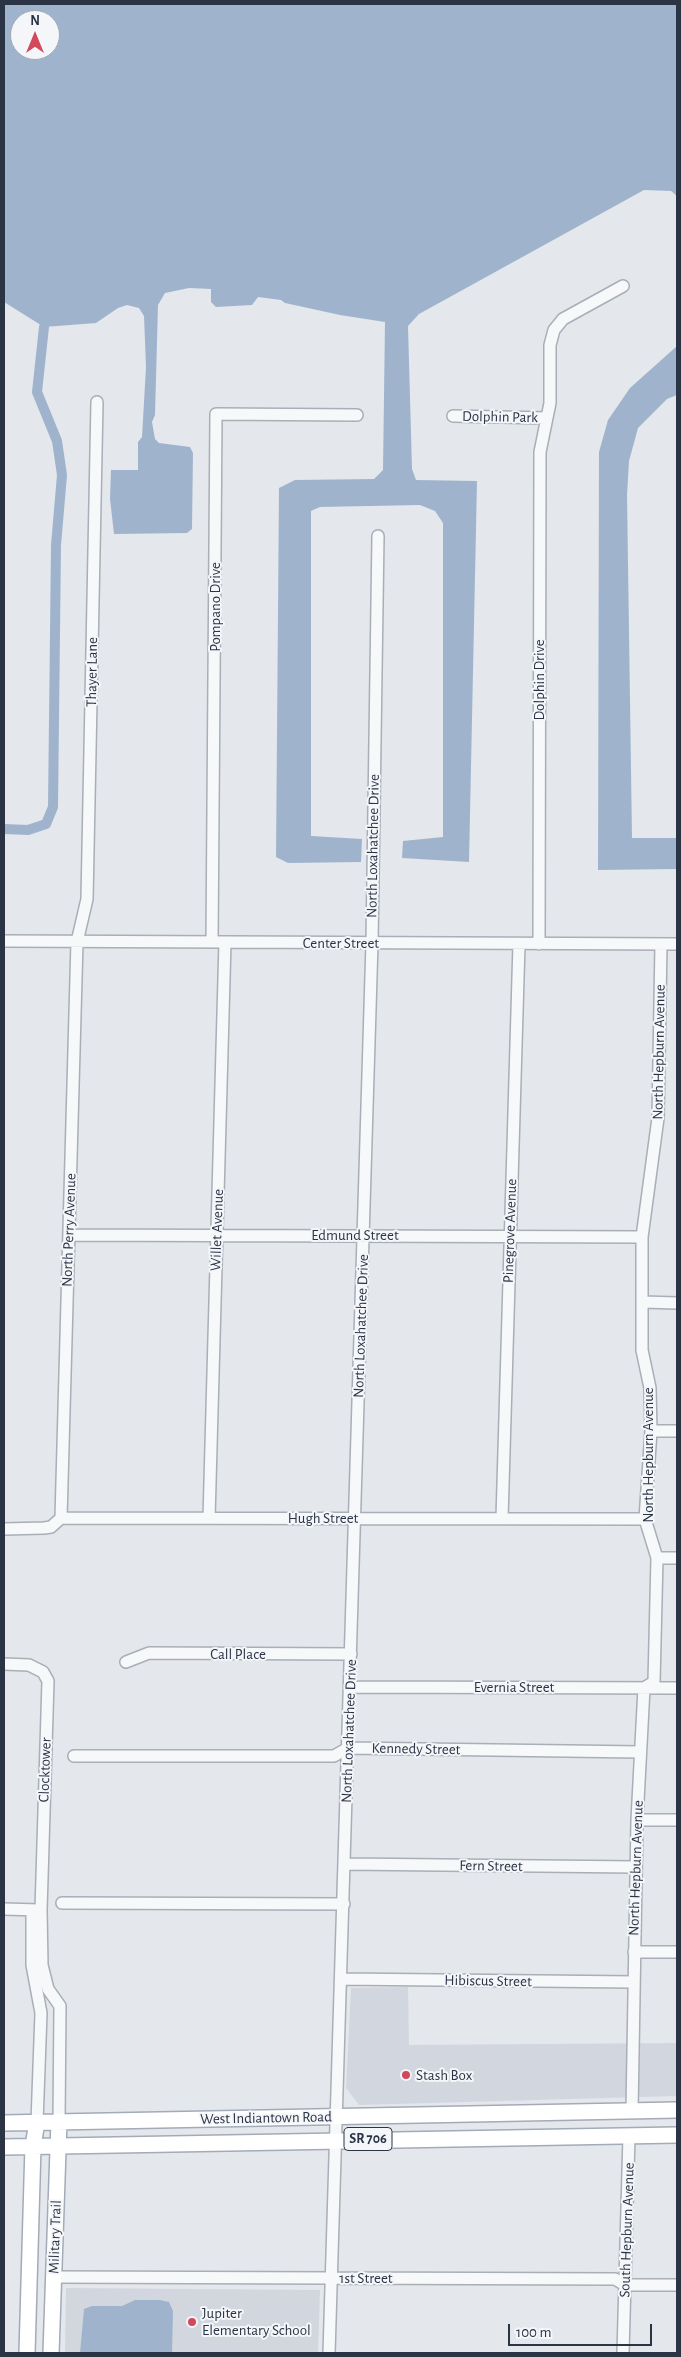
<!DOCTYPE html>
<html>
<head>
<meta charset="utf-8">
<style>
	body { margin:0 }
	#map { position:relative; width:681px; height:2357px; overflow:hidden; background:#e4e7ec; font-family:"Alegreya Sans",sans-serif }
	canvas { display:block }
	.frame { position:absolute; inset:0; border:5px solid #2b3445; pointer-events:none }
	.north { position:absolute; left:10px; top:10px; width:50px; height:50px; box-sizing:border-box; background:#f4f6f9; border:1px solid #a4a8b1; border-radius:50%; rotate:0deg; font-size:14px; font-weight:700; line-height:20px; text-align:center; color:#2b3445 }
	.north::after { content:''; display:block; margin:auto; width:18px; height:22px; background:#d1495b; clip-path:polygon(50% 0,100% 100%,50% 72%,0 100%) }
	.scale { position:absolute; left:508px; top:2324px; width:144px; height:22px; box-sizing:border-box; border:2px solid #2b3445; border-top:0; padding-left:6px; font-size:15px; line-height:18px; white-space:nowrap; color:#2b3445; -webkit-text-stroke:4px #f4f6f9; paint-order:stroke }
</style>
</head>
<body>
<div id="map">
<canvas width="681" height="2357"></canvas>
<div class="frame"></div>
<div class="north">N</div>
<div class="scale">100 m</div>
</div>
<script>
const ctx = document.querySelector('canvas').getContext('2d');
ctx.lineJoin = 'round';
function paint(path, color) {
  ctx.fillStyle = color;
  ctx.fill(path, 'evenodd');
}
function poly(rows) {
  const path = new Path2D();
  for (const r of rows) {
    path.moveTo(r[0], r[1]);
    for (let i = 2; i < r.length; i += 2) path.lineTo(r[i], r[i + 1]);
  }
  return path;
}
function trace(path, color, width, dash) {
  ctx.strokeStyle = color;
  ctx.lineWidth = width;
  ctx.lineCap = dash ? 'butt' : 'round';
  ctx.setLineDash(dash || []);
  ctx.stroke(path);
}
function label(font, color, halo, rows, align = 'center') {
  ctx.font = font + ' "Alegreya Sans",sans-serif';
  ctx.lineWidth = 4;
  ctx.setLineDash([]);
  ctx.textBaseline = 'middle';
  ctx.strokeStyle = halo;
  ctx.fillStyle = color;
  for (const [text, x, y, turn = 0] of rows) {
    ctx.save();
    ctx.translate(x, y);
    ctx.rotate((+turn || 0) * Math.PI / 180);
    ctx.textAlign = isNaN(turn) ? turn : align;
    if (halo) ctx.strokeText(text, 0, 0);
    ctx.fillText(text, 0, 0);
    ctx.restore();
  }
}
paint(poly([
	[408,1987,409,2045,677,2043,677,2096,359,2105,346,2088,351,1988],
	[66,2288,320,2290,318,2353,65,2353]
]), '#d2d6de');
paint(poly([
	[4,4,677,4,677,196,671,191,644,190,419,314,408,326,412,469,416,480,477,481,469,862,402,858,403,841,443,837,443,523,435,511,420,505,320,507,311,511,311,836,362,839,361,862,288,863,276,857,279,488,295,480,374,479,383,470,385,322,340,315,285,303,281,300,258,297,252,305,216,307,211,302,211,289,189,288,165,293,158,305,155,415,152,422,155,439,159,443,190,447,193,453,192,529,187,533,114,534,110,499,111,470,138,470,138,442,142,437,146,367,144,316,139,308,127,305,118,308,96,323,44,327,4,302],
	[20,20,50,20,50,50,20,50],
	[677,346,677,395,667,399,638,428,629,461,627,495,632,838,677,838,677,869,598,870,599,452,608,420,630,388],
	[135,2300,160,2300,169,2302,173,2311,172,2353,80,2353,84,2309,92,2306,122,2306]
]), '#9fb4cc');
trace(poly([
	[4,829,28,830,46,824,53,807,56,545,62,475,57,441,37,392,44,327]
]), '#9fb4cc', 10);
const minor = poly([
	[453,416,547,418],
	[4,941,677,944],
	[212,942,216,414,357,415],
	[539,944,540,452,550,403,550,345,554,330,563,319,623,286],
	[69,1235,642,1237],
	[643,1302,677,1303],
	[651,1431,677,1431],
	[61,1518,77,942,87,899,97,402],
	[209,1518,225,942],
	[502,1518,519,944],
	[4,1529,44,1528,51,1527,61,1518,645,1519],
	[657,1558,677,1558],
	[126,1662,149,1653,351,1654],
	[4,1664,29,1665,43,1672,48,1681,41,1910,42,1965,48,1989,60,2006,59,2121],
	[350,1687,677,1688],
	[74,1756,334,1756,348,1748,640,1752],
	[637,1820,677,1820],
	[345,1864,636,1867],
	[62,1903,344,1904],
	[4,1909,39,1910],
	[32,1910,32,1965,41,2013,37,2122],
	[634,1952,677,1952],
	[342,1979,634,1982],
	[632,2111,637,1820,644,1688,654,1682,657,1558,645,1519,651,1431,650,1388,642,1350,642,1237,658,1118,661,944],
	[53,2277,615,2279,625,2285,677,2285],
	[329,2353,372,943,378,536],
	[623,2353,629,2136]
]);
const major = poly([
	[4,2123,677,2110],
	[4,2147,677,2135],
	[27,2353,33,2146,37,2122],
	[51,2353,59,2121]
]);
trace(minor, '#a9aeb7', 14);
trace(major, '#a3abb8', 18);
trace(minor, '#f7f8fa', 11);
trace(major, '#fff', 15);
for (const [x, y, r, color] of [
	[406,2075,5,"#d1495b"],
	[192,2322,5,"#d1495b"]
]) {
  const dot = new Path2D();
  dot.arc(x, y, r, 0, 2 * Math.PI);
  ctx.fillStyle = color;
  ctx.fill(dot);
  trace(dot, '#f4f6f9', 2);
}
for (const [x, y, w] of [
	[368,2139,48]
]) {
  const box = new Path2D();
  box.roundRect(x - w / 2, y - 11.5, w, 23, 4);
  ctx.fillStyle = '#f4f6f9';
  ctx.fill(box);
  trace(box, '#2b3445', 1);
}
label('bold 14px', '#2b3445', null, [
	["SR 706",368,2139]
]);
label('15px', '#2b3445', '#f4f6f9', [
	["Dolphin Park",500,417,1],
	["Pompano Drive",215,607,-90],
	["Thayer Lane",92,672,-89],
	["Dolphin Drive",539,680,-90],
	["North Loxahatchee Drive",373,846,-89],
	["Center Street",341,943],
	["North Hepburn Avenue",659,1052,-89],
	["North Perry Avenue",69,1230,-88],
	["Willet Avenue",217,1230,-88],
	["Pinegrove Avenue",510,1231,-88],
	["Edmund Street",355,1235],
	["North Loxahatchee Drive",361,1326,-88],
	["North Hepburn Avenue",648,1455,-90],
	["Hugh Street",323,1518],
	["Call Place",238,1654],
	["Evernia Street",514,1687],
	["North Loxahatchee Drive",349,1731,-88],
	["Kennedy Street",416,1749,1],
	["Clocktower",45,1770,-88],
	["Fern Street",491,1866,1],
	["North Hepburn Avenue",636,1868,-88],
	["Hibiscus Street",488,1981,1],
	["West Indiantown Road",266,2118,-1],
	["South Hepburn Avenue",627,2230,-88],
	["Military Trail",55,2237,-88],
	["1st Street",366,2278]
]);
label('15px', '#2b3445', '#f4f6f9', [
	["Stash Box",416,2075],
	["Jupiter",202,2313],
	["Elementary School",202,2330]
], 'left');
</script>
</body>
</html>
